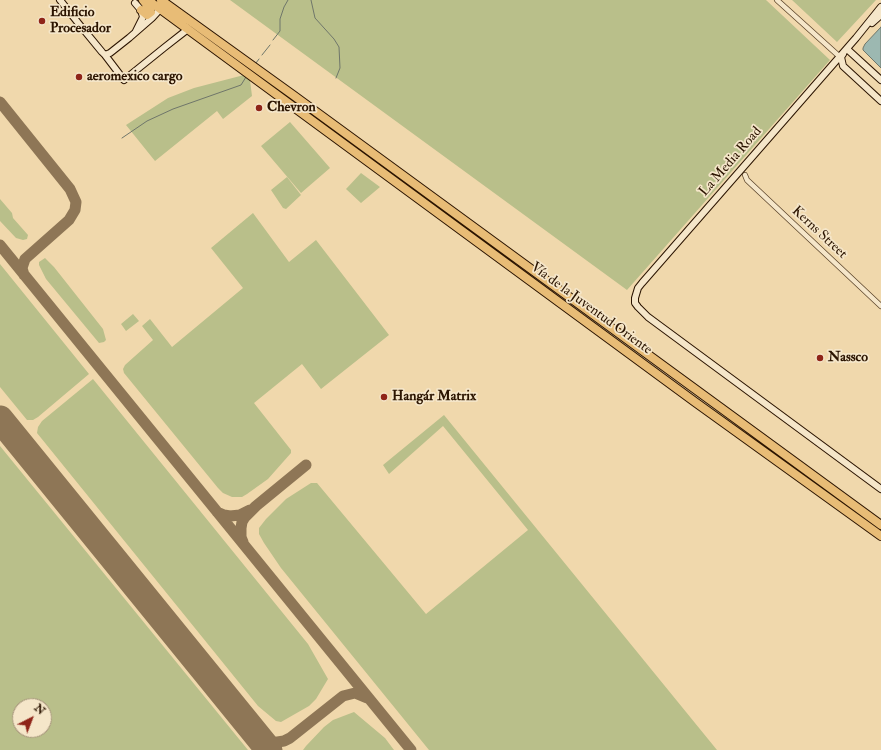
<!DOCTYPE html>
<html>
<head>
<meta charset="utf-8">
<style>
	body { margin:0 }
	#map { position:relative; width:881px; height:750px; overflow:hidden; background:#f0d8ac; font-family:"IM FELL Double Pica",serif }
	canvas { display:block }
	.north { position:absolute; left:12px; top:698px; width:40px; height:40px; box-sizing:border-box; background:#f5e6c9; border:1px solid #a49279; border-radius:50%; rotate:42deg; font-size:11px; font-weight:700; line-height:16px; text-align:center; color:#2b1400 }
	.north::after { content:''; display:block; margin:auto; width:14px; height:18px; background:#8f2418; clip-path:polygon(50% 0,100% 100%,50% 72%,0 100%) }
</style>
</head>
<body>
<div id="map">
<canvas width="881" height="750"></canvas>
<div class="north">N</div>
</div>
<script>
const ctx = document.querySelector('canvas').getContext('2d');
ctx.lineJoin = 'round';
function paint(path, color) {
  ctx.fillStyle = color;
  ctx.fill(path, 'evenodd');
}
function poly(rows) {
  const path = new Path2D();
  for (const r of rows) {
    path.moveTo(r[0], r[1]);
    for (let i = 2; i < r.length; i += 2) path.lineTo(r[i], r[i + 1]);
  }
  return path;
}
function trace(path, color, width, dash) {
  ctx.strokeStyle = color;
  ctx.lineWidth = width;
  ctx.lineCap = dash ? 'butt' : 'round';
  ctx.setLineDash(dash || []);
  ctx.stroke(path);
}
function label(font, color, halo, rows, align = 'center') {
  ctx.font = font + ' "IM FELL Double Pica",serif';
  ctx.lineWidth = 3.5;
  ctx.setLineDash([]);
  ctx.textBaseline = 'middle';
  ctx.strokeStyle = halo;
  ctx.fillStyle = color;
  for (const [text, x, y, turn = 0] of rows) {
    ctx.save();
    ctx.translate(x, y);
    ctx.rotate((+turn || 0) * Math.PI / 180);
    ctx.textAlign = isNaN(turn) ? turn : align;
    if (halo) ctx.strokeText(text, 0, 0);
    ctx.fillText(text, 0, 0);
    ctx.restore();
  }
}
paint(poly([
	[230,0,766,0,830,60,627,290],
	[792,0,876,0,837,42],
	[244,75,250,80,252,96,223,119,217,111,155,161,126,125,168,98,194,88],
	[290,122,330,168,301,193,261,146],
	[361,173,380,187,361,203,346,189],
	[287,177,301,195,286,209,283,208,271,190],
	[0,199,12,213,13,218,28,235,27,239,23,240,16,238,0,221],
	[253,213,289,262,316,240,389,335,321,389,302,364,254,403,291,450,291,453,268,479,247,494,242,497,232,497,223,493,218,488,124,373,123,369,125,365,153,340,142,326,150,319,172,347,243,288,211,248],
	[45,258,54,267,103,329,106,340,104,342,99,343,46,279,39,265,39,262],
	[0,264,89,374,38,417,33,420,27,420,0,387],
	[133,314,139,321,126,331,121,324],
	[93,379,308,644,328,679,316,699,309,706,281,722,276,721,258,706,37,433,38,427,42,421],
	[444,415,717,750,429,750,281,568,264,543,259,534,259,528,266,519,286,499,311,483,317,483,426,614,528,530,443,426,389,474,383,465],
	[0,446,248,750,0,750],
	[20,706,44,706,44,730,20,730],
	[354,712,385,738,394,750,303,750,306,746,324,727,333,720]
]), '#b9bf8a');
const water = poly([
	[881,27,881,68,863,50,863,48,865,44,881,27]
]);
paint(water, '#9cb8b1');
trace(water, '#6f766a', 1);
trace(poly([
	[311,0,315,18,334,39,339,47,340,68,336,78],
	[273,40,280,31,280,19,284,7,288,0],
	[262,55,270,45],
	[256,63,259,59],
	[122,138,147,121,173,109,241,85,246,77]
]), '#6f766a', 1);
trace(poly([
	[0,102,70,189,76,202,75,210,69,220,25,259,22,268,24,275],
	[0,245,411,750],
	[217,512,224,515,230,516,240,515,250,510],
	[243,542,241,537,241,528,242,522,245,517,256,506,306,465],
	[255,733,261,738,271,743,284,741,290,738,343,696,355,693,367,698]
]), '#8e7656', 11);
trace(poly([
	[0,419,269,750]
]), '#8e7656', 27);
const street = poly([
	[777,0,840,57],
	[745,175,747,180,881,306]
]);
const secondary = poly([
	[60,0,79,24,102,52,105,55,124,80,165,47,188,29],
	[135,3,141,10,143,17,136,31],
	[881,7,856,38,642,283,638,288,635,298,635,303,638,307,648,317,881,489],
	[872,23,881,15],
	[847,49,881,80],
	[843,54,841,57,843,66,881,101],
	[105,55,110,53,129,38,152,18,163,6]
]);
const highway = poly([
	[148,0,695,402,881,536],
	[161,0,293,95,881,525],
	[141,10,147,15,151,12,150,9,143,0]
]);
trace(street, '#5c452b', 6);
trace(secondary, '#2b1400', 8);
trace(highway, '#2b1400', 10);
trace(street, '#f5e6c9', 4.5);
trace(secondary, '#f5e6c9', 6);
trace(highway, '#e8bc76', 8);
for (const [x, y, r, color] of [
	[42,21,4,"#8f2418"],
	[79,77,4,"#8f2418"],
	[259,108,4,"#8f2418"],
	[820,358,4,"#8f2418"],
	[384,397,4,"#8f2418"]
]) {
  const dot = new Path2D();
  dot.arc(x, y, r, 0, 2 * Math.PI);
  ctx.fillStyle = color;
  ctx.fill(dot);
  trace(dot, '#f5e6c9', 1.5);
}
label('bold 14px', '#2b1400', '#f5e6c9', [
	["Edificio",50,13],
	["Procesador",50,29],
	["aeromexico cargo",87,77],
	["Chevron",267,108],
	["Nassco",828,358],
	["Hangár Matrix",392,397]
], 'left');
label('14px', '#2b1400', '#f5e6c9', [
	["La Media Road",731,162,-49],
	["Kerns Street",819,233,43],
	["Vía de la Juventud Oriente",591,309,36]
]);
</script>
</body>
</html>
